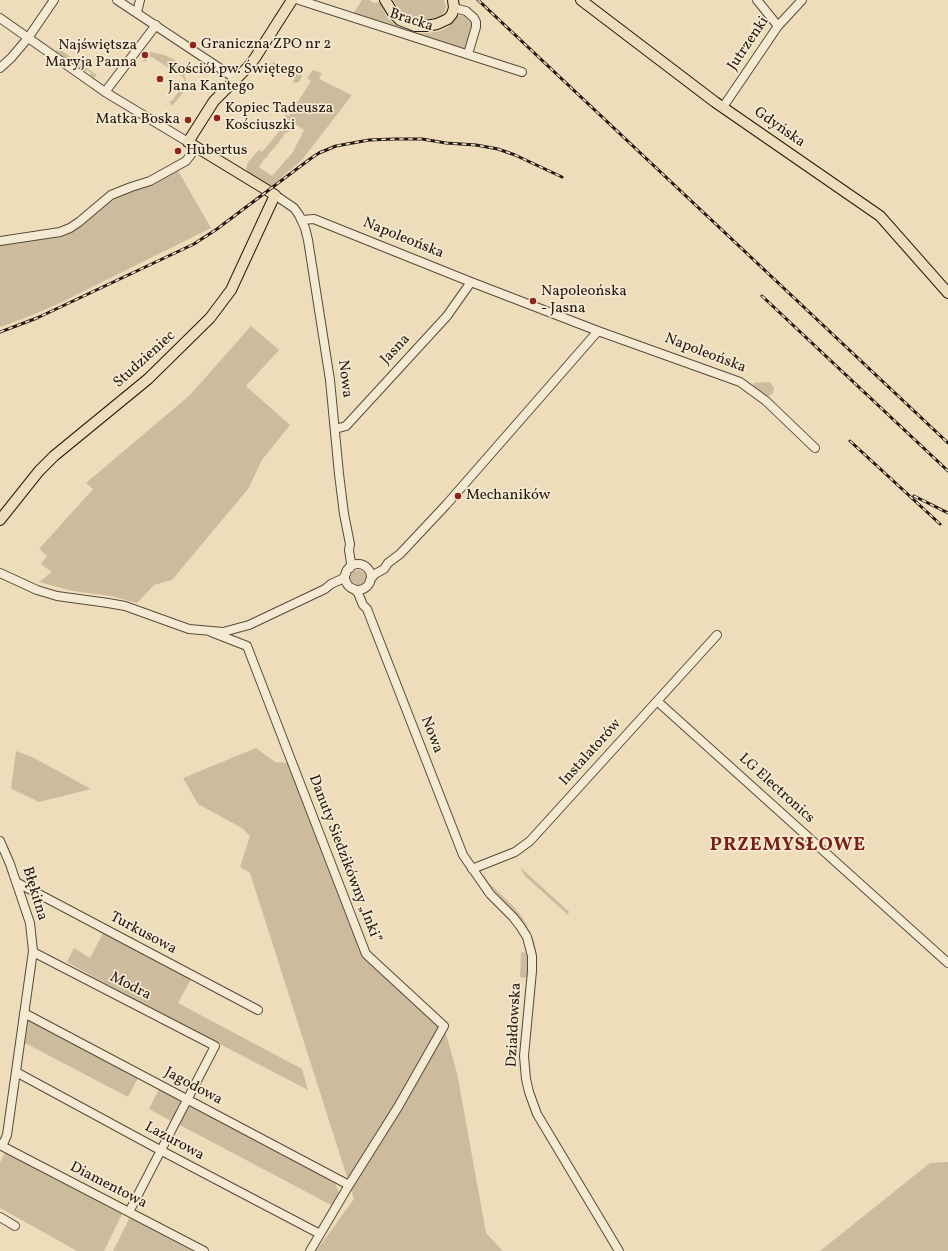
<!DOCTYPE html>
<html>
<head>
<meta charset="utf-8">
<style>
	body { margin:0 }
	canvas { display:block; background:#eeddba }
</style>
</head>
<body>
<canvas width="948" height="1251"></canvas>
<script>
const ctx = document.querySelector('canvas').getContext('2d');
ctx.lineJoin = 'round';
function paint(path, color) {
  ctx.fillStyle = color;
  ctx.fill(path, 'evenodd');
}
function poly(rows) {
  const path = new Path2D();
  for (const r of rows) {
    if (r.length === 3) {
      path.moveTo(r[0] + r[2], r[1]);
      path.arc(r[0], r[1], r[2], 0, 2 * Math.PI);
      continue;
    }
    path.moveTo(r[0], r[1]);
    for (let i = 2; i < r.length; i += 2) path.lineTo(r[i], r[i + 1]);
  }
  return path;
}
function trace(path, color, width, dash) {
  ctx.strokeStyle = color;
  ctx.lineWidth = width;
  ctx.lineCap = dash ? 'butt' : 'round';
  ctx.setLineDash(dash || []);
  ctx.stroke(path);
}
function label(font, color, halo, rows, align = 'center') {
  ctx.font = font + ' Vollkorn,serif';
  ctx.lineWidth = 3.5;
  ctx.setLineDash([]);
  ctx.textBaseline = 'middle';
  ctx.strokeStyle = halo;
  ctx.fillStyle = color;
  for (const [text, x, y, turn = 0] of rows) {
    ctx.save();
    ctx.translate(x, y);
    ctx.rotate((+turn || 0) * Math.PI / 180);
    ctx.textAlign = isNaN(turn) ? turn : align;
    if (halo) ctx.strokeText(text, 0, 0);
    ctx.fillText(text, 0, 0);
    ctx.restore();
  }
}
paint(poly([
	[362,0,369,0,374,3,379,2,387,17,395,24,405,29,419,33,428,33,441,31,449,26,458,16,462,15,470,22,473,27,467,50,352,15],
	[393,0,444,0,446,7,444,13,439,17,432,20,424,21,414,20,403,14],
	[58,48,95,74,97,74,94,78,90,75,91,73,87,70,85,72,56,51],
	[151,52,164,55,175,60,183,69,186,81,182,94,172,106,169,102,172,101,184,83,184,80,183,77,152,57,149,57,145,62,143,61,148,53],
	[274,62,299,71,302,76,299,82,294,83,293,82,295,78,273,65,270,68,270,64],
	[313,70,322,73,319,79,352,95,302,160,270,187,247,172,246,169,248,162,259,150,262,152,283,127,282,125,289,128,290,131,284,134,283,138,281,138,278,144,276,145,276,146,269,153,269,154,268,155,268,157,266,157,266,159,264,159,259,167,272,176,293,152,304,130,287,119,285,115,286,114,289,116,311,81,307,78],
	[177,169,211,228,56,305,25,318,0,327,0,244,73,229,103,205,116,197],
	[251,326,279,350,246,386,290,425,262,460,248,489,172,580,154,585,137,603,111,596,73,591,39,582,52,572,41,564,47,556,39,549,93,489,86,483,190,395],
	[768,382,771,383,774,388,773,393,769,396,763,395,753,386,754,383],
	[358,578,8],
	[256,748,275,762,291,763,342,886,371,964,446,1034,457,1073,486,1233,503,1251,316,1251,354,1199,250,873,240,867,250,836,242,828,198,804,183,778],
	[16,751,32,757,91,789,39,802,12,789,11,788],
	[520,867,567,910,569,911,568,915,525,876],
	[485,871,485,877,489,883,514,907,523,918,534,941,537,954,537,968,532,1017,530,1017,534,975,527,931,514,911,485,881,484,876],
	[103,933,191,979,178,1003,302,1069,308,1090,124,994,67,962,74,948,90,958],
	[523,952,526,953,529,958,529,975,525,978,520,977,521,953],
	[28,1019,138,1078,128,1097,25,1043],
	[159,1089,182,1101,171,1121,149,1109],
	[189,1104,334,1181,340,1195,333,1206,178,1124],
	[5,1152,123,1212,104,1251,77,1251,0,1208,0,1163],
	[948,1162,948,1251,820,1251,930,1163],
	[130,1217,191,1249,190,1251,113,1251]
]), '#ccbc9d');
const minor = poly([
	[117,0,236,79],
	[299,0,522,72],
	[757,0,778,26],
	[454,8,466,11,474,18,476,22,476,27,468,54],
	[137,12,140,0],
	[0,18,105,92,188,142],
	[0,68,11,58,28,38,54,0],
	[105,92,156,25],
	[723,107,778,26,802,0],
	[275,195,294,208,299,215,305,228,308,240,330,380,339,474,344,514,350,544,349,550,351,563,350,568],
	[302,220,314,219,471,282,598,331,740,382,766,401,815,448],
	[0,241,60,232,70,228,79,222,111,195,131,187,150,181,186,161,196,148],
	[335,429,346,426,447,316,471,282],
	[358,577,13],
	[0,573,37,590,57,596,108,603,125,606,189,629,223,632,249,625,325,589,331,584,342,579,346,574],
	[370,580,375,574,384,569,388,563,400,554,446,505,598,331],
	[354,589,358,593,363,605,367,609,463,855,490,894,513,917,520,926,527,937,532,956,532,971,524,1056,526,1079,529,1092,537,1114,619,1251],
	[211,632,247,646,366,954,444,1026,398,1107,349,1185,310,1251],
	[657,701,948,963],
	[0,841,10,864,30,923,33,951,7,1135,4,1142,0,1145],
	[472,869,515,852,530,841,717,635],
	[16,882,258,1010],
	[33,952,215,1046,129,1212],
	[24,1013,349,1185],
	[16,1072,160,1150,320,1234],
	[0,1145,204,1251],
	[0,1217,15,1226]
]);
const major = poly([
	[385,0,393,13,400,20,415,26,426,26,437,24,448,19,452,14,454,8,453,0],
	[581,0,715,102,880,216,948,293],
	[0,520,39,471,54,456,148,379,210,318,231,290,275,195,188,142,214,101,249,66,255,58,292,0]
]);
trace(minor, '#564b3a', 10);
trace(major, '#241a0f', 12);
trace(minor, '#f4e9d2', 8);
trace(major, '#eeddba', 10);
const rail = poly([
	[478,0,948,443],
	[762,296,948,471],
	[0,332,37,318,194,244,217,229,310,159,319,153,336,146,369,140,394,139,422,139,446,143,476,145,498,149,515,155,562,177],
	[850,441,940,524],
	[914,496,948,513]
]);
trace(rail, '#241a0f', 3);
trace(rail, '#f4e9d2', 1.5, [4.5]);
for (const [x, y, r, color] of [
	[193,45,4,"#8f2418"],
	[145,55,4,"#8f2418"],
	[160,79,4,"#8f2418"],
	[217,118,4,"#8f2418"],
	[188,120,4,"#8f2418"],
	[178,151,4,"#8f2418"],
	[533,301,4,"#8f2418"],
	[458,496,4,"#8f2418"]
]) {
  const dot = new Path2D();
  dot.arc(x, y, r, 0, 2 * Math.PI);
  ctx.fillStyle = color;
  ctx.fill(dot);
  trace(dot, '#f4e9d2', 1.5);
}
label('15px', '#241a0f', '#f4e9d2', [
	["Bracka",411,21,18],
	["Jutrzenki",749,44,-56],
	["Gdyńska",779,128,35],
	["Napoleońska",403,239,22],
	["Jasna",396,350,-47],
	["Napoleońska",705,354,21],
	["Studzieniec",145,360,-42],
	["Nowa",344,379,83],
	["Nowa",431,735,69],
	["Instalatorów",591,753,-48],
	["LG Electronics",776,789,42],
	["Danuty Siedzikówny „Inki”",344,859,69],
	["Błękitna",34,894,73],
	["Turkusowa",143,934,28],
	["Modra",130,987,27],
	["Działdowska",515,1025,-87],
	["Jagodowa",193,1087,28],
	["Lazurowa",174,1142,28],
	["Diamentowa",108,1186,27]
]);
label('15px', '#241a0f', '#f4e9d2', [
	["Graniczna ZPO nr 2",201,45],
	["Najświętsza",137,46,"right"],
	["Maryja Panna",137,63,"right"],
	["Kościół pw. Świętego",168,70],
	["Jana Kantego",168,87],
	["Kopiec Tadeusza",225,109],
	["Kościuszki",225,126],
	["Matka Boska",180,120,"right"],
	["Hubertus",186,151],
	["Napoleońska",541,292],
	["- Jasna",541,309],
	["Mechaników",466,496]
], 'left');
ctx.letterSpacing = '1px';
label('bold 19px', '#7a1f14', '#f4e9d2', [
	["PRZEMYSŁOWE",788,847]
]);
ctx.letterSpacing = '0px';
</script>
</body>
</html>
